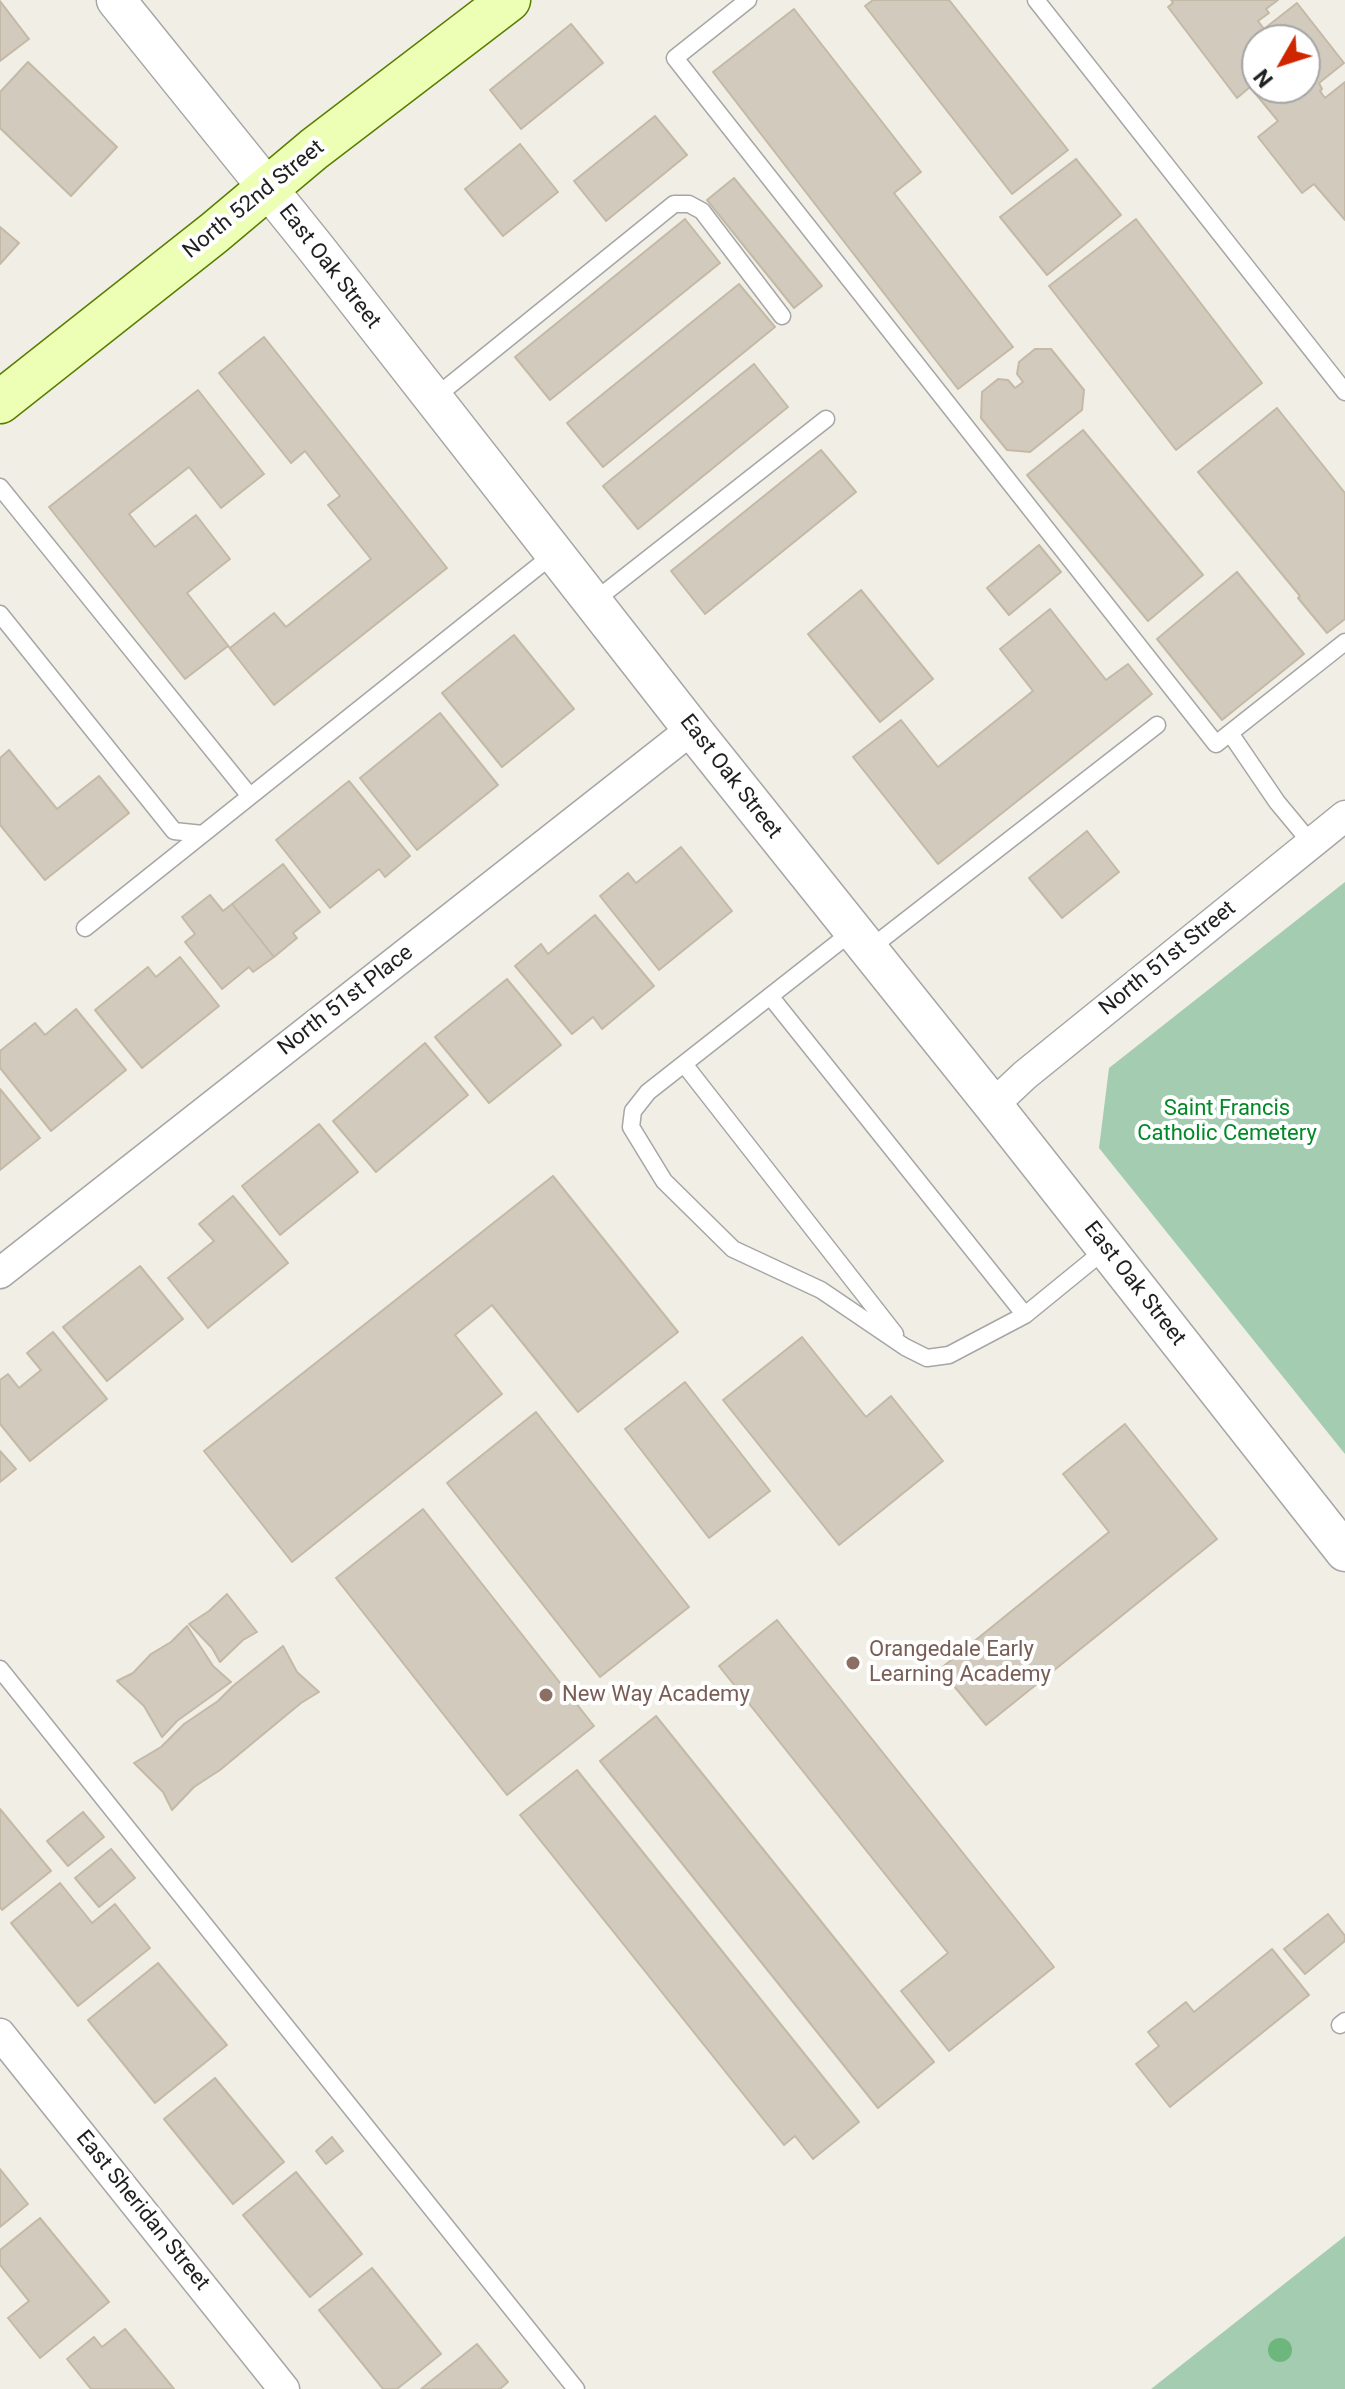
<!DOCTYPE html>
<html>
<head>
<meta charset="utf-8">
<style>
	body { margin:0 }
	#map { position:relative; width:1345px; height:2389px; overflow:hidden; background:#f1efe5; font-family:Roboto,sans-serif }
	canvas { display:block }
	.north { position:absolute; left:1241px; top:24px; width:80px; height:80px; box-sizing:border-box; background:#fff; border:2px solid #a5a5a5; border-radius:50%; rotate:231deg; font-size:22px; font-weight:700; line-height:32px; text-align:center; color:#1f1f1f }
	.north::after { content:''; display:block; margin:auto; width:28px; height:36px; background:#cf2600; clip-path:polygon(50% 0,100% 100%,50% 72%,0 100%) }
</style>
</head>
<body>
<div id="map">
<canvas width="1345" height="2389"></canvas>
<div class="north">N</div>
</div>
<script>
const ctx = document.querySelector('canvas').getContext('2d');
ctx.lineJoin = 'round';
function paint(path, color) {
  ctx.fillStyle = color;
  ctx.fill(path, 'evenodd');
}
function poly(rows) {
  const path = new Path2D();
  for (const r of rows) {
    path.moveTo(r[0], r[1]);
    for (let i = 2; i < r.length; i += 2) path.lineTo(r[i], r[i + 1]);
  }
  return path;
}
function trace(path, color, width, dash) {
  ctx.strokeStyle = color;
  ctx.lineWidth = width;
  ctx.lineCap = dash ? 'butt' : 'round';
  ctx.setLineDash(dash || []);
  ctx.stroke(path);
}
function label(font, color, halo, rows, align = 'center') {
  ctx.font = font + ' Roboto,sans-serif';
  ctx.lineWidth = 8;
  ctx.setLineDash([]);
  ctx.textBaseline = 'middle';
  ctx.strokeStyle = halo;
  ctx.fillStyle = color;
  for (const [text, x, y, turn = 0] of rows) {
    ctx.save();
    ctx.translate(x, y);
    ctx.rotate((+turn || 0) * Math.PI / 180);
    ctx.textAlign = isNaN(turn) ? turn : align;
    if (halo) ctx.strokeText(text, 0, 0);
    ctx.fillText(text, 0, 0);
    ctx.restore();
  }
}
paint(poly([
	[1345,882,1345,1454,1099,1148,1109,1068],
	[1345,2236,1345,2389,1151,2389]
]), '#a4ccb1');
const building = poly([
	[873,0,949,0,1068,150,1012,194,865,6,873,0],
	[1171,0,1278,0,1266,9,1269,13,1258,21,1264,29,1297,3,1344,63,1319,83,1322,89,1320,91,1325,98,1345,82,1345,220,1314,184,1302,193,1258,137,1278,121,1250,87,1237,98,1168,7,1173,3,1171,0],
	[1257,40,1305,40,1305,88,1257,88,1257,40],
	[0,1,29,39,0,61,0,1],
	[794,9,921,172,894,193,1013,347,958,389,713,72,794,9],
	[571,24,603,63,521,129,490,90,571,24],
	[28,62,117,147,71,196,0,128,0,92,28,62],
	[655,116,687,155,606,221,574,181,655,116],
	[520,144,558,192,503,236,465,189,520,144],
	[1076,159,1121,215,1047,275,1000,217,1076,159],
	[734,178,822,286,794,308,707,200,734,178],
	[685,219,720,263,550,400,515,357,685,219],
	[1136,219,1262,383,1176,450,1049,286,1136,219],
	[0,227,19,243,0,264,0,227],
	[739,284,775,327,603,467,567,423,739,284],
	[264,337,447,568,274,705,228,646,185,679,49,507,198,390,264,474,221,508,189,467,129,514,155,547,196,515,230,559,187,593,230,648,274,613,286,627,371,559,328,505,340,496,305,451,291,463,219,373,264,337],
	[1035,349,1051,349,1084,390,1082,410,1030,452,1007,450,981,418,982,392,998,379,1008,380,1015,388,1023,382,1017,374,1019,362,1035,349],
	[754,364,788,407,638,529,603,486,754,364],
	[1277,408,1345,493,1345,619,1327,633,1298,598,1300,596,1198,472,1277,408],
	[1083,430,1203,575,1148,621,1027,475,1083,430],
	[821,450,856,492,705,614,671,571,821,450],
	[1039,545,1061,572,1009,615,987,588,1039,545],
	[1237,572,1304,654,1222,720,1157,639,1237,572],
	[861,590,933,679,880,722,808,634,861,590],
	[1050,609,1106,680,1128,664,1152,694,938,864,853,757,901,720,938,767,1033,691,1000,649,1050,609],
	[514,635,574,709,502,767,442,693,514,635],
	[440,713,498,785,417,850,360,778,440,713],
	[9,750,57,809,99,776,129,813,45,880,0,825,0,758,9,750],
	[349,781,410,856,385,877,379,869,330,908,276,840,349,781],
	[1087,831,1119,872,1062,918,1029,878,1087,831],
	[681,847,732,911,659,970,600,896,628,873,636,883,681,847],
	[283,864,320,912,293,933,297,938,274,957,232,904,283,864],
	[210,895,223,911,232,904,274,957,253,972,249,967,222,989,185,942,195,934,182,917,210,895],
	[595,915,654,986,602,1029,593,1017,572,1034,515,966,541,944,548,954,595,915],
	[180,957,219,1006,142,1068,95,1010,148,967,156,977,180,957],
	[507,979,561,1045,489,1103,435,1037,507,979],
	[76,1009,126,1070,51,1131,0,1068,0,1051,35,1023,45,1035,76,1009],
	[425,1043,468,1095,376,1172,333,1121,425,1043],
	[0,1089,40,1138,0,1170,0,1089],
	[319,1124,358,1172,280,1235,242,1186,319,1124],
	[553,1176,678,1332,578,1412,492,1305,455,1335,502,1394,292,1562,204,1451,553,1176],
	[233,1196,288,1263,208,1328,168,1278,214,1241,199,1224,233,1196],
	[140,1266,183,1319,107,1381,63,1327,140,1266],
	[53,1332,107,1399,30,1461,0,1424,0,1380,8,1374,19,1388,41,1370,27,1353,53,1332],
	[802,1337,866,1417,891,1396,943,1461,839,1545,723,1400,802,1337],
	[685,1382,770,1491,709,1538,625,1429,685,1382],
	[536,1412,689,1607,600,1677,447,1483,536,1412],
	[1125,1424,1217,1539,986,1725,940,1669,1109,1532,1063,1474,1125,1424],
	[0,1451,16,1469,0,1482,0,1451],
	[423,1509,594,1726,507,1795,336,1578,423,1509],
	[227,1594,257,1632,243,1640,220,1662,212,1648,189,1624,209,1611,227,1594],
	[777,1620,1054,1967,949,2051,901,1991,948,1953,719,1666,777,1620],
	[187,1626,213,1666,231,1682,177,1721,162,1737,144,1706,117,1681,133,1673,151,1654,171,1642,187,1626],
	[283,1646,297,1672,319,1692,301,1703,220,1770,194,1787,172,1810,163,1792,134,1763,161,1747,184,1724,218,1701,233,1686,283,1646],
	[656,1716,934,2062,878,2108,600,1761,656,1716],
	[577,1770,859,2122,813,2159,795,2136,784,2145,520,1815,577,1770],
	[0,1809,51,1871,2,1910,0,1907,0,1809],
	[83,1812,104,1837,68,1866,47,1841,83,1812],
	[111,1849,135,1878,99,1907,75,1878,111,1849],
	[60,1883,92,1923,115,1904,150,1948,78,2006,11,1923,60,1883],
	[1328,1914,1345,1936,1345,1941,1305,1974,1284,1949,1328,1914],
	[1272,1949,1309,1995,1170,2107,1136,2064,1159,2046,1148,2032,1186,2002,1194,2012,1272,1949],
	[158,1963,227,2045,155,2103,88,2020,158,1963],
	[215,2078,284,2162,233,2204,164,2119,215,2078],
	[332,2137,343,2151,326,2164,316,2151,332,2137],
	[0,2169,28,2204,0,2227,0,2169],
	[296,2172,362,2254,310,2297,243,2215,296,2172],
	[40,2218,109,2302,40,2358,8,2318,29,2301,0,2265,0,2250,40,2218],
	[372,2268,441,2354,397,2389,383,2389,319,2310,372,2268],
	[125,2329,174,2389,91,2389,67,2359,94,2337,102,2347,125,2329],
	[477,2344,508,2382,500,2389,421,2389,477,2344]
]);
paint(building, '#d1cabd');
trace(building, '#c4b9a6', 2);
const service = poly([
	[748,0,675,58,1216,744,1345,642],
	[1036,0,1345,392],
	[434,398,674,204,689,204,702,211,782,316],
	[0,487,249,795],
	[593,602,826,419],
	[0,614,174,831,203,834],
	[1230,733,1277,802,1311,843],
	[85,928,555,553],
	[853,931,648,1092,633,1111,631,1127,664,1181,733,1249,821,1290,905,1347,927,1358,949,1355,1025,1315,1106,1249],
	[868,950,1157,725],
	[770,996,1025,1315],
	[684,1064,895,1334],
	[0,1669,576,2389],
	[1340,2025,1345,2021]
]);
const minor = poly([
	[993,1105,1025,1075,1345,816],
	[0,1273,692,729],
	[0,2034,284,2389]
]);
const tertiary = poly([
	[116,0,315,247,692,729,993,1105,1345,1552]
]);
const secondary = poly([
	[0,402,214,233,314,149,509,0]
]);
trace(service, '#a6a6a6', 19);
trace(minor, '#a6a6a6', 33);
trace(tertiary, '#a6a6a6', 41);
trace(secondary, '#587d00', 45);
trace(service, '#fff', 16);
trace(minor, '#fff', 30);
trace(tertiary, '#fff', 38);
trace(secondary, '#edffb5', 42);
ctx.fillStyle = '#6eb77c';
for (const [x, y] of [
	[1280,2350]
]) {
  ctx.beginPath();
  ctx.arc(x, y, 12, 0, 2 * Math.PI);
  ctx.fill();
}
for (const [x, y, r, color] of [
	[853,1663,8,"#8d6e63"],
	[546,1695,8,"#8d6e63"]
]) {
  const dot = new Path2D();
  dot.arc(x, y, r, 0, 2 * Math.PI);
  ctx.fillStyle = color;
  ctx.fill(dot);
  trace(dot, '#fff', 3);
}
label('22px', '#1f1f1f', '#fff', [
	["North 52nd Street",254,200,-39],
	["East Oak Street",329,267,52],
	["East Oak Street",730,777,52],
	["North 51st Street",1168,959,-39],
	["North 51st Place",346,1001,-38],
	["East Oak Street",1134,1284,52],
	["East Sheridan Street",142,2211,51]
]);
label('22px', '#028926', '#fff', [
	["Saint Francis",1227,1109],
	["Catholic Cemetery",1227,1134]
]);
label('22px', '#785e54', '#fff', [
	["Orangedale Early",869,1650],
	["Learning Academy",869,1675],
	["New Way Academy",562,1695]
], 'left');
</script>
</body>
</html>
